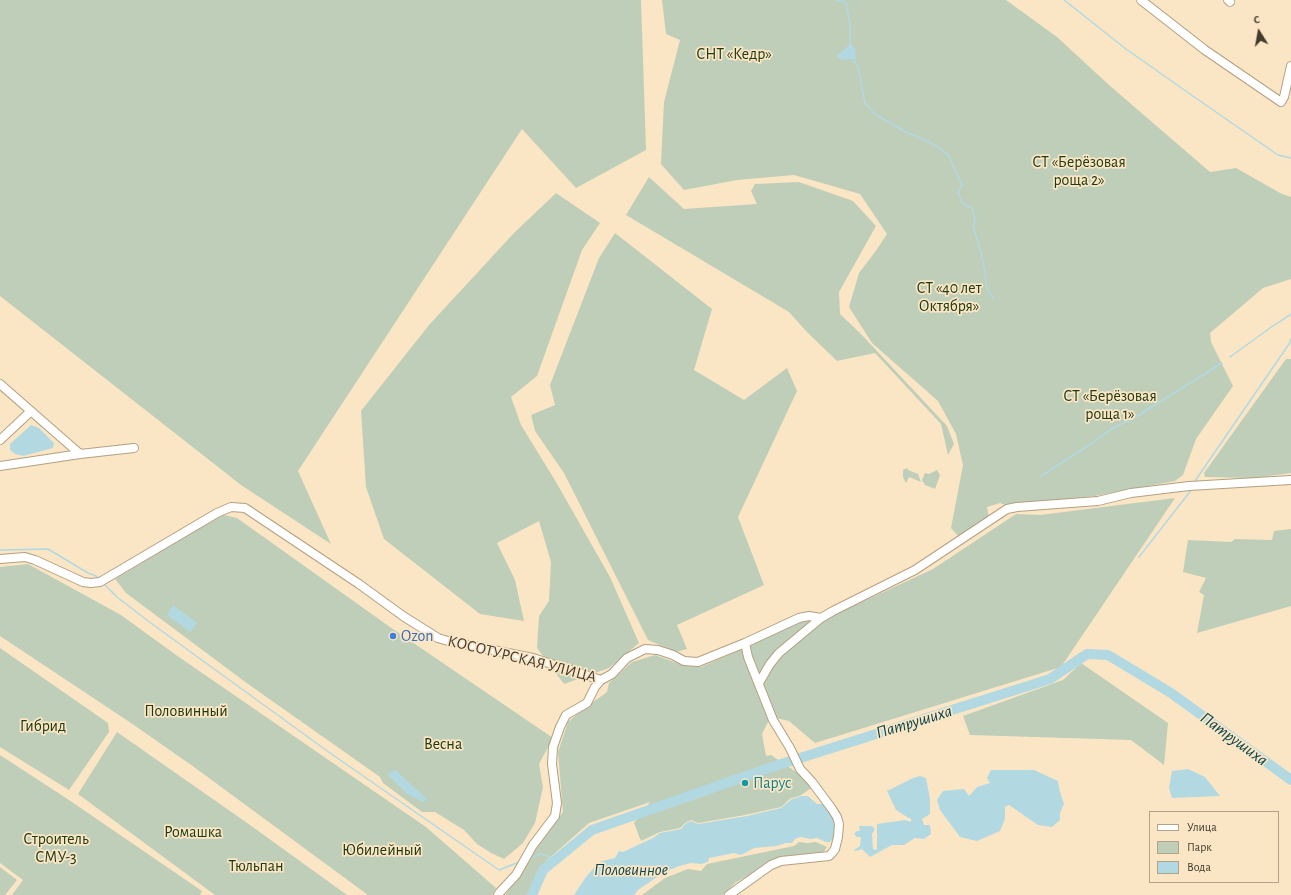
<!DOCTYPE html>
<html>
<head>
<meta charset="utf-8">
<style>
	body { margin:0 }
	#map { position:relative; width:1291px; height:895px; overflow:hidden; background:#fae6c5; font-family:"Alegreya Sans",sans-serif }
	canvas { display:block }
	.legend { position:absolute; left:1149px; top:811px; width:130px; height:72px; box-sizing:border-box; background:#fae6c5; border:1px solid #b1a289; margin:0; padding:5px 7px; list-style:none; font-size:12px; color:#433b2e }
	.legend li { display:flex; align-items:center; gap:8px; height:20px }
	.legend b { width:20px; border:1px solid #b1a289 }
	.north { position:absolute; left:1239px; top:12px; width:40px; height:40px; -webkit-text-stroke:3px #fae6c5; paint-order:stroke; rotate:349deg; font-size:11px; font-weight:700; line-height:16px; text-align:center; color:#433b2e }
	.north::after { content:''; display:block; margin:auto; width:14px; height:18px; background:#433b2e; clip-path:polygon(50% 0,100% 100%,50% 72%,0 100%) }
</style>
</head>
<body>
<div id="map">
<canvas width="1291" height="895"></canvas>
<ul class="legend">
<li><b style="height:5px;background:#fff"></b>Улица</li>
<li><b style="height:11px;background:#bfceb8"></b>Парк</li>
<li><b style="height:11px;background:#b2d8e2"></b>Вода</li>
</ul>
<div class="north">С</div>
</div>
<script>
const ctx = document.querySelector('canvas').getContext('2d');
ctx.lineJoin = 'round';
function paint(path, color) {
  ctx.fillStyle = color;
  ctx.fill(path, 'evenodd');
}
function poly(rows) {
  const path = new Path2D();
  for (const r of rows) {
    path.moveTo(r[0], r[1]);
    for (let i = 2; i < r.length; i += 2) path.lineTo(r[i], r[i + 1]);
  }
  return path;
}
function trace(path, color, width, dash) {
  ctx.strokeStyle = color;
  ctx.lineWidth = width;
  ctx.lineCap = dash ? 'butt' : 'round';
  ctx.setLineDash(dash || []);
  ctx.stroke(path);
}
function label(font, color, halo, rows, align = 'center') {
  ctx.font = font + ' "Alegreya Sans",sans-serif';
  ctx.lineWidth = 3.5;
  ctx.setLineDash([]);
  ctx.textBaseline = 'middle';
  ctx.strokeStyle = halo;
  ctx.fillStyle = color;
  for (const [text, x, y, turn = 0] of rows) {
    ctx.save();
    ctx.translate(x, y);
    ctx.rotate((+turn || 0) * Math.PI / 180);
    ctx.textAlign = isNaN(turn) ? turn : align;
    if (halo) ctx.strokeText(text, 0, 0);
    ctx.fillText(text, 0, 0);
    ctx.restore();
  }
}
paint(poly([
	[0,0,641,0,646,150,576,188,522,129,298,471,331,544,241,485,0,296],
	[662,0,1006,0,1057,37,1109,85,1210,172,1236,168,1282,194,1291,197,1291,279,1263,288,1210,333,1211,342,1233,386,1196,439,1183,475,1175,481,1094,496,1008,506,1000,503,987,507,989,518,959,537,951,528,963,465,956,434,938,401,872,343,849,307,859,273,875,252,887,234,860,194,794,175,737,180,684,190,661,164,664,102,680,40,666,34],
	[649,177,684,209,757,204,751,191,755,184,799,182,853,201,876,226,839,292,840,314,861,334,947,426,954,444,948,455,941,424,875,353,837,361,806,331,789,312,626,215],
	[556,193,600,223,582,250,537,376,511,397,521,425,556,482,610,577,639,643,609,668,564,684,537,648,539,616,549,601,551,562,539,521,497,543,515,580,524,621,480,614,384,539,366,487,361,411,429,325,514,233],
	[615,233,712,309,694,370,744,400,787,368,797,391,738,517,764,585,677,625,687,649,676,652,648,640,564,473,535,431,531,415,555,405,550,385,599,258],
	[1286,359,1291,359,1291,473,1254,478,1205,477,1204,473],
	[907,468,908,470,918,474,921,482,909,477,906,483,903,477,903,470],
	[937,470,940,475,935,489,925,485,922,480,925,473,929,474],
	[1175,498,1061,667,815,743,789,721,776,718,763,686,767,672,778,658,819,622,933,569,1016,514,1040,515],
	[224,515,237,518,390,627,553,738,539,764,543,787,535,823,523,843,504,859,491,853,477,844,464,830,435,812,422,812,383,783,380,777,248,684,126,593,115,579,196,530],
	[1291,529,1291,606,1197,633,1204,595,1199,592,1206,578,1183,572,1188,540,1231,542,1235,539,1272,540,1274,531],
	[28,564,121,615,176,655,426,827,496,888,492,895,368,895,194,767,131,723,0,636,0,567],
	[802,618,814,619,760,677,748,648,751,642],
	[0,648,108,723,109,732,69,790,0,747],
	[743,649,769,720,762,734,766,756,771,755,796,772,801,773,813,787,801,795,797,797,791,798,781,807,745,815,698,823,691,820,685,823,680,828,660,832,641,841,634,823,650,802,589,823,546,861,527,895,505,895,523,871,540,843,563,812,558,752,568,722,582,710,607,692,609,683,632,662,655,655,685,666,701,667],
	[1081,663,1168,723,1164,765,1131,740,970,735,963,716,1063,680],
	[117,732,250,825,347,895,215,895,78,794],
	[0,755,69,800,202,891,200,895,12,895,23,880,0,863],
	[799,842,807,843,816,842,827,847,822,854,779,858,735,883,723,895,642,895,665,878,688,869,701,871,707,864,794,846],
	[0,867,17,880,5,895,0,895]
]), '#bfceb8');
paint(poly([
	[850,44,855,48,856,59,841,60,837,56],
	[31,425,39,428,54,443,53,448,23,456,15,454,10,450,10,444],
	[173,605,197,623,190,632,167,615],
	[1188,769,1205,777,1220,796,1172,798,1169,788,1172,771],
	[392,770,397,771,404,778,427,799,423,802,407,794,388,775],
	[991,770,1034,770,1058,781,1060,792,1064,804,1060,813,1060,820,1052,827,1038,825,1009,805,1005,807,1005,819,1000,831,977,841,960,837,940,810,937,800,943,791,964,789,969,796,977,787,990,783,987,778],
	[920,776,926,778,930,799,930,814,922,819,924,825,930,825,931,834,924,839,915,838,904,845,892,845,870,857,862,849,856,851,854,850,860,846,861,837,857,837,854,834,857,831,860,831,859,826,872,826,875,829,872,834,873,849,877,850,877,824,905,820,911,822,911,819,907,817,896,810,887,791,913,778],
	[801,796,806,796,809,797,817,804,822,804,831,813,835,824,835,831,833,839,830,842,826,842,817,838,810,839,801,837,795,839,792,843,786,843,776,846,754,848,741,855,734,853,709,858,708,862,701,864,691,863,679,866,663,873,638,890,634,895,574,895,586,877,599,862,615,858,619,851,623,852,653,838,660,833,681,829,685,824,691,821,698,824,747,816,781,808,792,799,797,798]
]), '#b2d8e2');
trace(poly([
	[836,0,846,2,850,25,850,46],
	[1064,0,1126,49,1190,94,1278,155,1291,158],
	[853,59,858,67,865,103,875,114,902,130,931,143,948,154,962,185,958,193,962,203,972,208,975,221,973,226,983,260,987,288,993,298],
	[1230,357,1270,328,1291,314],
	[1041,476,1094,442,1101,436,1115,427,1134,418,1222,363],
	[1195,481,1289,344,1291,339],
	[0,550,48,549,88,573,96,576,100,579],
	[1139,557,1192,489],
	[104,584,117,597,148,621,330,753,499,870,519,862],
	[529,859,540,854,557,859]
]), '#b2d8e2', 1.5);
trace(poly([
	[532,895,543,870,592,830,778,765,1050,679,1087,654,1108,655,1171,693,1291,780]
]), '#b2d8e2', 10);
const minor = poly([
	[1141,0,1205,50,1281,102,1284,97,1291,66],
	[1228,0,1230,2],
	[0,384,80,454],
	[0,440,31,411],
	[0,466,80,454,134,448],
	[0,559,25,557,35,560,83,582,91,583,100,582,217,513,231,507,245,508,359,584,403,616,438,638,448,641,533,658,601,680,612,674,627,658,645,649,658,650,673,655,684,661,698,662,745,643,799,618,809,616,821,618,833,611,915,570,1007,509,1017,507,1098,501,1131,493,1189,486,1291,480],
	[759,683,770,664,779,653,821,618],
	[498,895,500,892,516,875,533,845,555,816,557,803,552,764,553,747,560,727,566,715,587,703,595,687,601,680],
	[729,895,771,865,781,861,829,856,832,853,835,849,838,837,839,824,837,817,832,809,812,782,800,769,790,748,773,720,748,657,745,643]
]);
trace(minor, '#b3a081', 10);
trace(minor, '#fff', 8);
for (const [x, y, r, color] of [
	[393,636,4,"#3f7fe0"],
	[745,783,4,"#0f9aa8"]
]) {
  const dot = new Path2D();
  dot.arc(x, y, r, 0, 2 * Math.PI);
  ctx.fillStyle = color;
  ctx.fill(dot);
  trace(dot, '#fae6c5', 1.5);
}
label('16px', '#203a11', '#fae6c5', [
	["СНТ «Кедр»",734,54],
	["СТ «Берёзовая",1079,162],
	["роща 2»",1079,180],
	["СТ «40 лет",949,288],
	["Октября»",949,306],
	["СТ «Берёзовая",1110,396],
	["роща 1»",1110,414],
	["Половинный",186,711],
	["Гибрид",43,726],
	["Весна",443,744],
	["Ромашка",193,832],
	["Строитель",56,839],
	["СМУ-3",56,857],
	["Юбилейный",382,850],
	["Тюльпан",256,866]
]);
label('16px', '#366cbe', '#fae6c5', [
	["Ozon",401,636]
], 'left');
label('16px', '#433b2e', '#fae6c5', [
	["КОСОТУРСКАЯ УЛИЦА",522,659,14]
]);
label('16px', '#0d838f', '#fae6c5', [
	["Парус",753,783]
], 'left');
label('italic 17px', '#0a444f', '#fae6c5', [
	["Патрушиха",914,722,-17],
	["Патрушиха",1234,739,36],
	["Половинное",631,870]
]);
</script>
</body>
</html>
